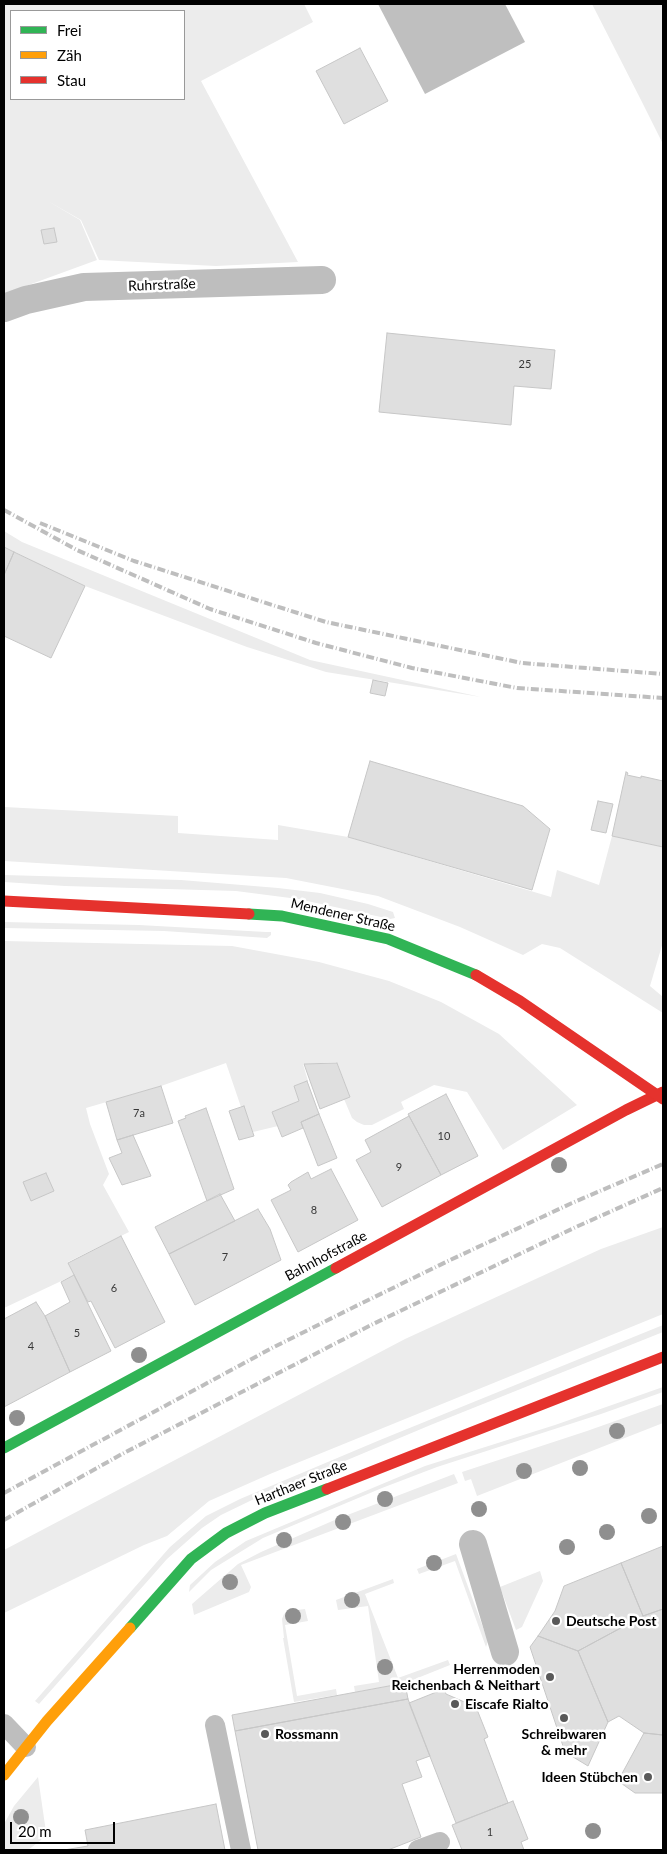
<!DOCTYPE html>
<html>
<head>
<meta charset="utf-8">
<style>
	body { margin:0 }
	#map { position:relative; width:667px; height:1854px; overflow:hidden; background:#fff; font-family:Lato,sans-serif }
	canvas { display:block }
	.frame { position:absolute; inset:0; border:5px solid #000; pointer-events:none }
	.legend { position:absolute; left:10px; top:10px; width:175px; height:90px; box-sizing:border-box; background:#fff; border:1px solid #999; margin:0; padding:6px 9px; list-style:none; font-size:15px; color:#000 }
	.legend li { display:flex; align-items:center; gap:10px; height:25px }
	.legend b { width:25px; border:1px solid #999 }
	.scale { position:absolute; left:10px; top:1822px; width:105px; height:22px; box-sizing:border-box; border:2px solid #000; border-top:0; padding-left:6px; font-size:15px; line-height:18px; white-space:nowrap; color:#000; -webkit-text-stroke:4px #fff; paint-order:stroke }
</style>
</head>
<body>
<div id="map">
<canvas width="667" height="1854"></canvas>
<div class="frame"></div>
<ul class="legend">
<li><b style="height:6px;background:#30b455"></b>Frei</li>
<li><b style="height:6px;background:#ff9f0a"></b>Zäh</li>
<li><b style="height:6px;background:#e5322d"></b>Stau</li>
</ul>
<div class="scale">20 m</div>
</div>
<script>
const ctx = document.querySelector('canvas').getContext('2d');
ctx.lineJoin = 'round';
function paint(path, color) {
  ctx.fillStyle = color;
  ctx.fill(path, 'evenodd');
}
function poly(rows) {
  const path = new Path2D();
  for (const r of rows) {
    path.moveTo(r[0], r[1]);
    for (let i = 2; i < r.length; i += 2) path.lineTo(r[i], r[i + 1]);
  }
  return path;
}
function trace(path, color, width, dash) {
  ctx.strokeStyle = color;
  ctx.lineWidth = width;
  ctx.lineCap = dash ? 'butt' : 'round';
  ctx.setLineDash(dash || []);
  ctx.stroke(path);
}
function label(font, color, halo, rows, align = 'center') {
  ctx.font = font + ' Lato,sans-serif';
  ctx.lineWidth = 5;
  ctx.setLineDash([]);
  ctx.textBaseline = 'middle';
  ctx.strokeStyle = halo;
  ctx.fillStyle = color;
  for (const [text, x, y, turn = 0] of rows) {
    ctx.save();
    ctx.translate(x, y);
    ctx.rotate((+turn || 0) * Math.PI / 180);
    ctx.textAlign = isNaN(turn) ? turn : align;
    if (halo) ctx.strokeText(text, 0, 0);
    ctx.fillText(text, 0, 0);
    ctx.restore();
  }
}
paint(poly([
	[4,4,304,4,313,22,201,81,298,262,216,266,99,260,81,220,46,200,80,220,97,260,4,294],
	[11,11,184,11,184,99,11,99],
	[592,4,663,4,663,144,643,104],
	[4,531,22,542,310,660,481,697,326,672,247,647,85,586,4,547],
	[4,807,178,816,178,833,278,840,278,825,348,837,551,897,557,870,599,885,612,836,663,847,663,942,650,986,663,997,663,1013,560,948,542,944,523,955,460,927,378,896,286,878,4,861],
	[4,875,181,880,278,888,320,893,368,904,393,912,395,918,390,919,298,899,236,891,65,886,4,882],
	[4,922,139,925,266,932,271,932,271,935,267,938,164,931,4,928],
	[4,941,232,946,319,962,389,981,441,1002,499,1034,577,1105,503,1150,467,1092,434,1085,401,1102,404,1109,372,1125,364,1125,357,1122,352,1118,344,1099,350,1097,337,1062,303,1064,308,1081,294,1086,299,1101,272,1112,278,1126,253,1132,244,1107,241,1107,226,1063,161,1086,86,1108,90,1124,109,1174,103,1185,129,1232,68,1262,74,1275,4,1308],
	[663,1227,663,1314,270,1474,209,1501,167,1536,144,1545,4,1613,4,1550,405,1339,601,1249],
	[663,1325,663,1332,433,1424,252,1500,221,1515,202,1528,167,1559,39,1704,35,1701,170,1547,206,1516,240,1499,380,1440],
	[663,1387,663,1392,601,1414,437,1467,382,1488,263,1538,211,1570,189,1592,190,1585,215,1562,246,1541,425,1466,555,1425],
	[663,1404,663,1423,477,1496,471,1479,465,1481,462,1472,587,1431],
	[454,1474,458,1483,241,1565,251,1587,249,1592,194,1615,192,1604,238,1564,261,1552,337,1519],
	[456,1554,488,1641,486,1647,455,1561,419,1574,417,1569],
	[540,1571,543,1581,522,1627,516,1630,500,1587],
	[393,1579,394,1583,365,1594,398,1678,448,1660,450,1665,405,1683,355,1692,354,1686,379,1682,368,1606,338,1610,336,1600],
	[305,1609,308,1621,285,1625,297,1696,336,1689,337,1695,294,1702,283,1638,284,1638,282,1619,284,1614,289,1611],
	[38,1777,46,1832,41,1840,28,1850,4,1850,4,1824,14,1806]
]), '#ececec');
paint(poly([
	[378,4,505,4,525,42,425,94]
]), '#bfbfbf');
const building = poly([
	[360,48,388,101,344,124,316,71,360,48],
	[54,228,57,242,44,244,41,230,54,228],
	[387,333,555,350,551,389,514,386,511,425,379,412,387,333],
	[4,547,14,552,4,575,4,547],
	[14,552,85,586,51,658,4,636,4,575,14,552],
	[373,680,388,683,385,696,370,693,373,680],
	[370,761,523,806,550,829,532,890,348,837,370,761],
	[626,772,628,773,627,775,641,778,641,776,663,781,663,847,612,836,626,772],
	[598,801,613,804,606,833,591,830,598,801],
	[337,1063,350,1097,320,1109,304,1064,337,1063],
	[307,1081,319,1114,301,1122,303,1128,282,1137,272,1112,299,1101,294,1086,307,1081],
	[161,1086,173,1123,117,1140,106,1102,161,1086],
	[446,1094,478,1156,441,1175,408,1114,446,1094],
	[244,1106,254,1136,239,1140,229,1111,244,1106],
	[206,1108,234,1189,207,1201,178,1121,186,1118,185,1116,206,1108],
	[319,1114,337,1158,318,1166,301,1122,319,1114],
	[409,1116,441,1175,382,1207,356,1160,371,1152,365,1140,409,1116],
	[133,1135,151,1176,122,1185,109,1158,122,1153,117,1140,133,1135],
	[331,1169,358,1220,298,1252,271,1200,291,1190,288,1185,291,1182,308,1172,311,1179,331,1169],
	[46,1173,54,1191,31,1201,23,1182,46,1173],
	[220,1194,235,1221,169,1254,155,1227,220,1194],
	[258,1209,270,1229,281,1260,195,1305,169,1254,258,1209],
	[121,1236,165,1322,115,1348,91,1301,88,1302,68,1263,121,1236],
	[74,1275,111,1351,70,1372,45,1316,70,1302,61,1282,74,1275],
	[36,1302,45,1316,70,1372,4,1407,4,1319,36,1302],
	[663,1546,663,1609,643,1616,621,1563,663,1546],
	[621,1563,643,1616,578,1651,538,1636,555,1611,564,1586,621,1563],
	[663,1609,663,1735,644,1733,619,1716,608,1722,578,1651,643,1616,663,1609],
	[538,1636,578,1651,608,1722,588,1766,565,1752,530,1647,538,1636],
	[405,1683,408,1699,235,1731,232,1715,405,1683],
	[444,1689,446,1694,469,1704,474,1702,488,1737,484,1739,508,1803,456,1823,409,1703,444,1689],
	[408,1699,430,1756,416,1761,422,1777,402,1784,421,1837,388,1850,258,1850,235,1731,408,1699],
	[644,1733,663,1735,663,1793,635,1793,618,1781,644,1733],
	[513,1801,528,1839,521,1842,524,1850,462,1850,452,1825,513,1801],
	[216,1804,225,1850,64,1850,88,1846,85,1830,216,1804]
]);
paint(building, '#dfdfdf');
trace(building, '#c7c7c7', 1);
trace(poly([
	[4,1724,26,1747],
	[215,1725,241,1850],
	[418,1850,440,1842]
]), '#bebebe', 20);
trace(poly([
	[4,308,26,300,84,287,322,280],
	[473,1544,505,1652]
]), '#bebebe', 28);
trace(poly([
	[249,914,282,916,388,939,476,975],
	[4,1448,336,1268],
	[130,1628,191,1559,226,1533,265,1513,327,1489]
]), '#30b455', 11);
trace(poly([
	[4,1775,47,1721,130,1628]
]), '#ff9f0a', 11);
trace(poly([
	[4,901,249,914],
	[336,1268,626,1110,663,1092],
	[327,1489,663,1357]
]), '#e5322d', 11);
trace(poly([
	[4,510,77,550,210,609,316,643,412,668,517,688,663,698],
	[40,523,134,561,326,622,522,663,663,674],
	[4,1493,272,1348,354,1307,446,1262,572,1203,663,1164],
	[4,1520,122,1454,373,1324,576,1227,663,1188]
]), '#bebebe', 4, [8, 2.5, 1, 2.5]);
trace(poly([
	[476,975,520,1001,663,1099]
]), '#e5322d', 11);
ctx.fillStyle = '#8f8f8f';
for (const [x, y] of [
	[559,1165],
	[139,1355],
	[17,1418],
	[617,1431],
	[580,1468],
	[524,1471],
	[385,1499],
	[479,1509],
	[649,1516],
	[343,1522],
	[607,1532],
	[284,1540],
	[567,1547],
	[434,1563],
	[230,1582],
	[352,1600],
	[293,1616],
	[385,1667],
	[21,1817],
	[593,1831]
]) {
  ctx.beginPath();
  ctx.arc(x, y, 8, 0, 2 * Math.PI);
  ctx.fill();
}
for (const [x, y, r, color] of [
	[556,1621,5,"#595959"],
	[550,1677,5,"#595959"],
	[455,1704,5,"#595959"],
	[564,1718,5,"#595959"],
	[265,1734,5,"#595959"],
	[648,1777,5,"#595959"]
]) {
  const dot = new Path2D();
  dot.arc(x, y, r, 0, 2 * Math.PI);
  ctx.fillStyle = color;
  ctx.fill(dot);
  trace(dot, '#fff', 2);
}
label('11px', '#383838', null, [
	["25",525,364],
	["7a",139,1113],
	["10",444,1136],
	["9",399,1167],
	["8",314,1210],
	["7",225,1257],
	["6",114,1288],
	["5",77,1333],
	["4",31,1346],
	["1",490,1832]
]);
label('14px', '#000', '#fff', [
	["Ruhrstraße",162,285,-2],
	["Mendener Straße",343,915,13],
	["Bahnhofstraße",326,1256,-28],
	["Harthaer Straße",301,1483,-22]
]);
label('bold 14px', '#000', '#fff', [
	["Deutsche Post",566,1621],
	["Herrenmoden",540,1669,"right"],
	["Reichenbach & Neithart",540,1685,"right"],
	["Eiscafe Rialto",465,1704],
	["Rossmann",275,1734],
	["Schreibwaren",564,1734,"center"],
	["& mehr",564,1750,"center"],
	["Ideen Stübchen",638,1777,"right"]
], 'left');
</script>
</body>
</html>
